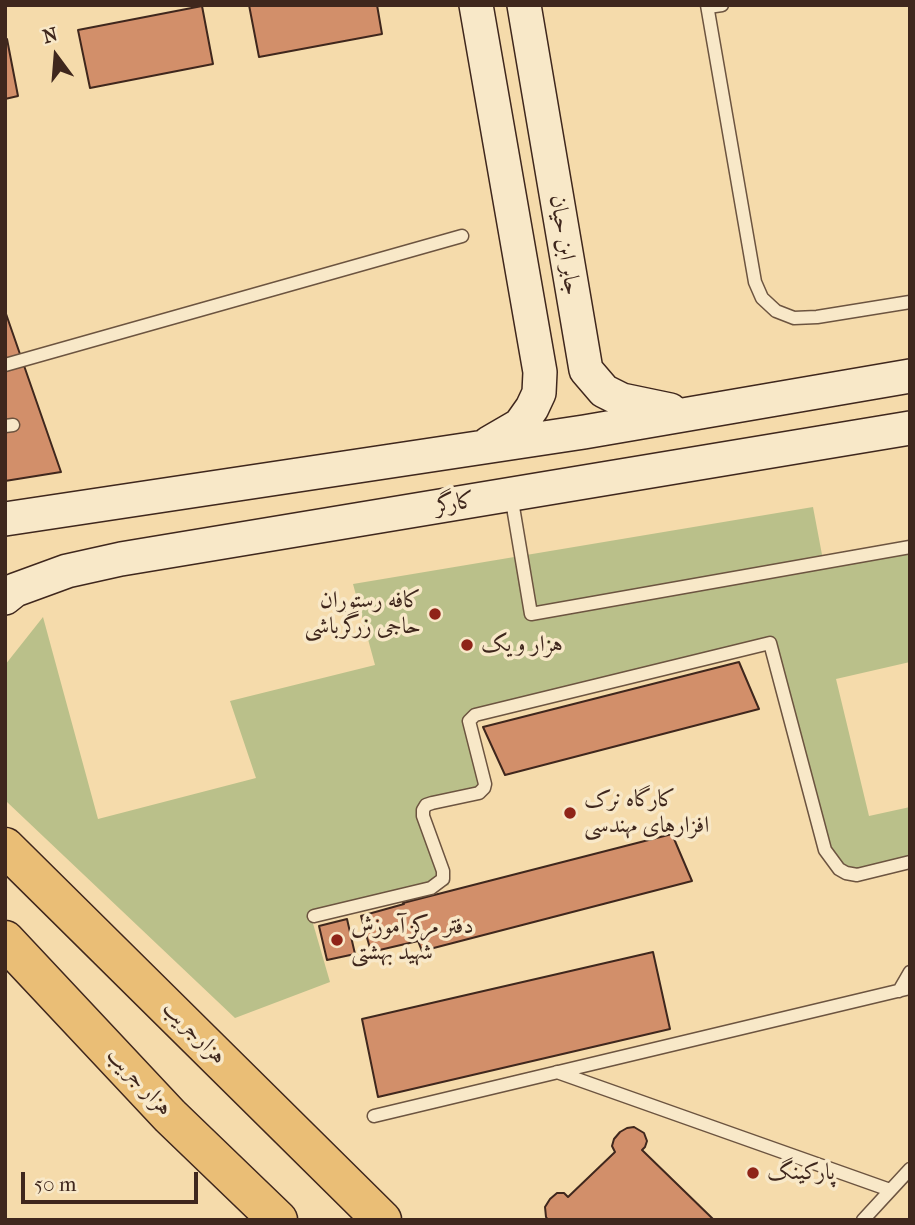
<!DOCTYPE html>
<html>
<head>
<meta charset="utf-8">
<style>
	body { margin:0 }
	#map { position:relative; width:915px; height:1225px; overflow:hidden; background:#f5dbab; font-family:"IM FELL French Canon",serif }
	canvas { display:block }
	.frame { position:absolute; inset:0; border:7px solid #3f271d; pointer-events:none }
	.north { position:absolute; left:21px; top:21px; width:70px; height:70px; -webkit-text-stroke:5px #f8e8c8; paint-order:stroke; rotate:344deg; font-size:19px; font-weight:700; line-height:28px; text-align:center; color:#3f271d }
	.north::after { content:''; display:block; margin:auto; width:24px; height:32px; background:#3f271d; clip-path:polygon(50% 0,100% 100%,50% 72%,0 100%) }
	.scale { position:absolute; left:21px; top:1172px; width:177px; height:32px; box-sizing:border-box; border:4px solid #3f271d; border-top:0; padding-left:9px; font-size:21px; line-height:24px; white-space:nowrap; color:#3f271d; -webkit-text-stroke:5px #f8e8c8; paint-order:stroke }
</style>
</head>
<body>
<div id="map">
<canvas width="915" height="1225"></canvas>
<div class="frame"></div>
<div class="north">N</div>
<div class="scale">50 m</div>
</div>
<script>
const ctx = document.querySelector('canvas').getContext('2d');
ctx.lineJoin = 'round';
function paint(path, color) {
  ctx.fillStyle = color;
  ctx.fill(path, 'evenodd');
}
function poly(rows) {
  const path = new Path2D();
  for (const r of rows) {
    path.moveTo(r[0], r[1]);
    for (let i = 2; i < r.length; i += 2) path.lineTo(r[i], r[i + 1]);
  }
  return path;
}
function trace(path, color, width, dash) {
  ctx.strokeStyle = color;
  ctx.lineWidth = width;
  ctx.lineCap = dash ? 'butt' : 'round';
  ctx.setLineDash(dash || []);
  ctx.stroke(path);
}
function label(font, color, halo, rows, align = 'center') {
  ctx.font = font + ' "IM FELL French Canon",Amiri,serif';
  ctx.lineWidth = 7;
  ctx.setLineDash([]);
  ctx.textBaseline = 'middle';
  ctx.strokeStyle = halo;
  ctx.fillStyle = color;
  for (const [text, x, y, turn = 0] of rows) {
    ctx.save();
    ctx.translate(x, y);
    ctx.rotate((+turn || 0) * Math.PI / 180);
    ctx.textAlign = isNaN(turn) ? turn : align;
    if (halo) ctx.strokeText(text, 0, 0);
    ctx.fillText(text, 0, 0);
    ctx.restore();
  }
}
paint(poly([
	[813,507,823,560,910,544,910,662,836,679,869,816,910,807,910,860,847,872,825,847,772,641,470,719,488,792,428,807,449,885,312,920,330,982,235,1018,7,802,5,797,5,665,43,617,98,819,256,778,230,701,375,665,353,584]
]), '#bac08a');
const building = poly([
	[249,5,377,5,382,34,259,57,249,5],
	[202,6,213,64,90,88,78,30,202,6],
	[5,39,7,39,18,96,5,99,5,39],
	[5,311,61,472,5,481,5,311],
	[739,662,759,709,505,775,483,727,739,662],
	[672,834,692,881,422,951,418,941,371,952,361,916,404,904,403,903,672,834],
	[347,919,355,954,327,960,319,926,347,919],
	[653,952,670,1029,378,1097,362,1019,653,952],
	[634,1127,644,1133,647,1141,645,1147,642,1150,713,1219,726,1220,548,1220,546,1217,545,1207,550,1199,557,1193,564,1193,568,1197,615,1152,612,1146,614,1139,620,1132,627,1128,634,1127]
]);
paint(building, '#d28f6a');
trace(building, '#3f271d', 2);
const lane = poly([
	[707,5,755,282,762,298,776,311,794,318,817,317,910,302],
	[708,7,722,5],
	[5,365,462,236],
	[5,426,13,425],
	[511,495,531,614,910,547],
	[314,916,431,888,443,879,443,871,423,816,423,810,426,805,432,803,479,793,484,788,485,784,469,721,475,715,770,643,825,850,839,869,846,873,857,875,910,862],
	[899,991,910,972],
	[557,1072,890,1190],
	[374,1116,910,988],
	[863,1220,910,1169]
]);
const secondary = poly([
	[476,5,540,372,539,393,532,408,520,425,489,443],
	[524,5,586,370,604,391,622,400,670,410],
	[5,519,584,432,910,376],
	[5,598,15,590,67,571,121,559,910,428]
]);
const primary = poly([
	[5,847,382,1220],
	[5,940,170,1116,278,1220]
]);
trace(lane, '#6c5440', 15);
trace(secondary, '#3f271d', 36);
trace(primary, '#3f271d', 41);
trace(lane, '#f8e8c8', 12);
trace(secondary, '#f8e8c8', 33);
trace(primary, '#eabe76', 38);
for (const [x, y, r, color] of [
	[435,614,7,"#8f2418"],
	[467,645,7,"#8f2418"],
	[570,813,7,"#8f2418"],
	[337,940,7,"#8f2418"],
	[753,1173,7,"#8f2418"]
]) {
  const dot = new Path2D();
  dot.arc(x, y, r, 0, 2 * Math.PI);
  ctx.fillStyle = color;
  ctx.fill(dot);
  trace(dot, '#f8e8c8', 2.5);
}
label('23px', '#3f271d', '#f8e8c8', [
	["جابر ابن حیان",564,245,81],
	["کارگر",455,504,-9],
	["هزارجریب",194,1033,45],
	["هزار جریب",139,1082,47]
]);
label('23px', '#3f271d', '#f8e8c8', [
	["کافه رستوران",421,601,"right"],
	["حاجی زرگرباشی",421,627,"right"],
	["هزار و یک",481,645],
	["کارگاه نرک",584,800],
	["افزارهای مهندسی",584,826],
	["دفتر مرکز آموزش",351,927],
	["شهید بهشتی",351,953],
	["پارکینگ",767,1173]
], 'left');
</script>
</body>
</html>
